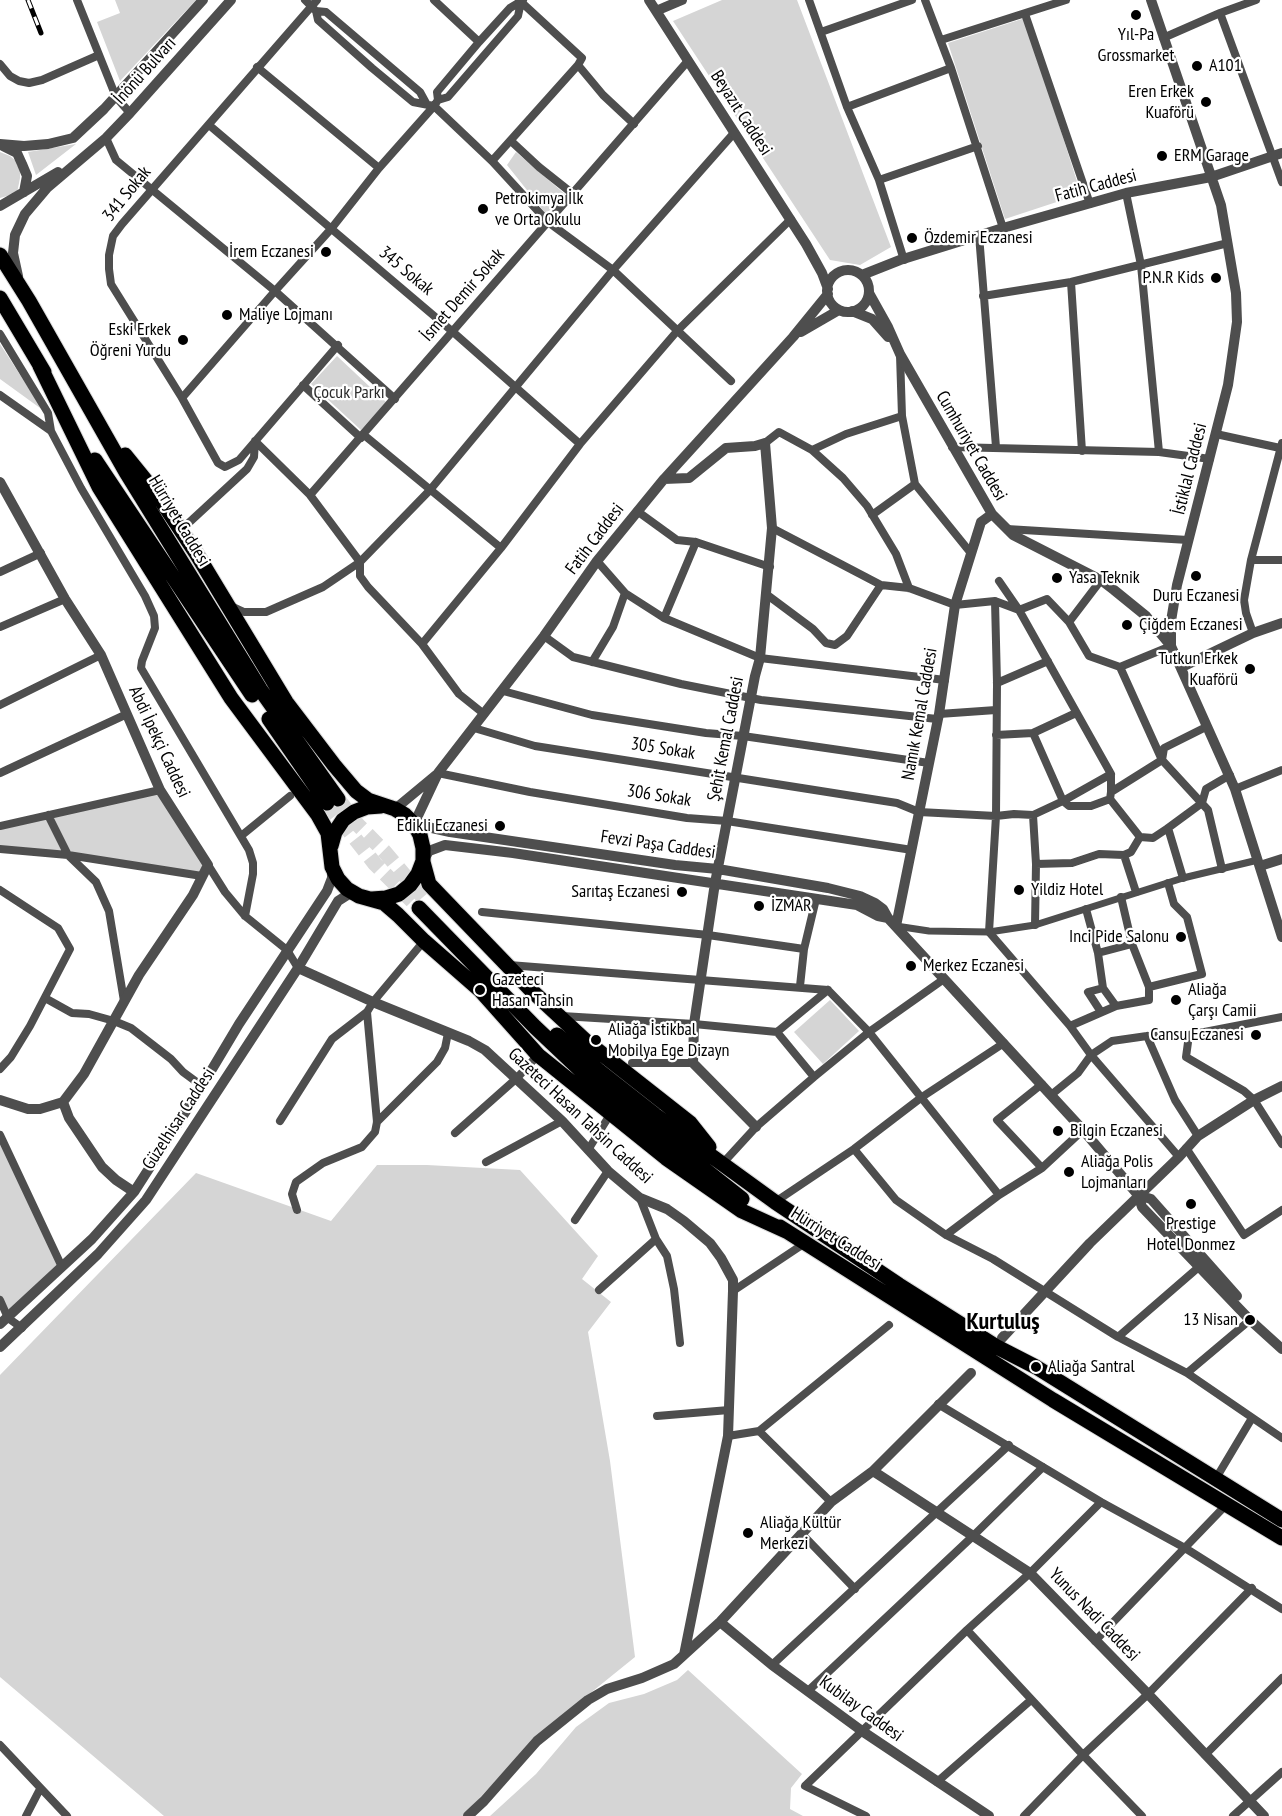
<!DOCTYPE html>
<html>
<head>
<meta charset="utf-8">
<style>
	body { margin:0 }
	canvas { display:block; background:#fff }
</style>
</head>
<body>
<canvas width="1282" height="1816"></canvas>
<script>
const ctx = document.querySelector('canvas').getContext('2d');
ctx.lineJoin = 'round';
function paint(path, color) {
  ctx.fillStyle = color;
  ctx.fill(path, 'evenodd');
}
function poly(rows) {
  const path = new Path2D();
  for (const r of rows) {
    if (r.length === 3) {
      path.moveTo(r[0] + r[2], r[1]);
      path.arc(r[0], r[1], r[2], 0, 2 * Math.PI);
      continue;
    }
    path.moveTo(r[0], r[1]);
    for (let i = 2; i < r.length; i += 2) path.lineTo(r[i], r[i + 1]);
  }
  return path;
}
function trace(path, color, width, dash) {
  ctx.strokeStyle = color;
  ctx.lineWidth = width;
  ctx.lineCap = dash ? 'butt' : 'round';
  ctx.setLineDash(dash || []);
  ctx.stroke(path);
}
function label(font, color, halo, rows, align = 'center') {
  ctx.font = font + ' "PT Sans Narrow",sans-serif';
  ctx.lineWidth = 4.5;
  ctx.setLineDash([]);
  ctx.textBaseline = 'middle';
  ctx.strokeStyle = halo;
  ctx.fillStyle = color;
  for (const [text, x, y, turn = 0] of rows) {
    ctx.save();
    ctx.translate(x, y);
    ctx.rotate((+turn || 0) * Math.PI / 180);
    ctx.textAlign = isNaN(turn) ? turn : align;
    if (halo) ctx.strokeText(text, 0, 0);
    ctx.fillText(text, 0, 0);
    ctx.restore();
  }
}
paint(poly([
	[115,0,196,0,120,81,97,22,120,13],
	[722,0,797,0,891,247,860,265,830,260,673,21],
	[1025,18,1081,194,1005,219,948,43],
	[76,144,36,175,28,152],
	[0,152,10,156,16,161,20,169,20,178,17,193,0,198],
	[516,152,566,195,546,214,507,165],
	[0,344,39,404,40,408,0,379],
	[337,356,386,402,361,430,311,384],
	[160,790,208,865,202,876,0,849,0,826],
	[830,1000,859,1031,823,1064,794,1032],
	[0,1135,62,1267,8,1318,0,1300],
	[377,1165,427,1165,520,1170,598,1256,582,1279,611,1302,588,1332,610,1461,635,1657,536,1737,463,1816,164,1816,0,1677,0,1375,196,1173,331,1221],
	[688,1670,802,1774,791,1788,790,1809,803,1816,490,1816,536,1774,576,1727,609,1703,644,1694,677,1680]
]), '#d5d5d5');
trace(poly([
	[338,799,358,825,384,851,427,902],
	[327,803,375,864,419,908]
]), '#d9d9d9', 15, [15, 8]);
const trunk = poly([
	[0,255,29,301,126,472,260,689,338,799],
	[0,298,44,372],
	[40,366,99,487,231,698,318,815,328,833,332,867,338,879,347,889,359,896,384,903,398,915,424,941,480,990,538,1055,666,1158,742,1211,788,1232],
	[125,455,159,497,196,553,286,702,334,765,356,791,368,800,395,809,405,815,414,824,420,835,423,848,423,861,418,874,410,885,399,894,386,898,372,899],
	[95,460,252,695],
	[269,719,327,803],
	[331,846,335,832,343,820,354,812,367,807,381,806],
	[423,862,429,884,532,991,587,1042,690,1123,709,1147],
	[419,908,535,1027,591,1080,742,1199],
	[557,1035,599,1071,655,1115,775,1202,899,1285,997,1347,1036,1367,1282,1520],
	[780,1227,1053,1400,1282,1538]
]);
trace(trunk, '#dbdbdb', 17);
trace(poly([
	[896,926,929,931,989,932,1035,925,1183,878,1258,860]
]), '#4e4e4e', 7);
trace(poly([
	[77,0,116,97,130,113],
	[305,0,316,11,318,20,372,68,413,102,434,106,492,161,548,222,613,270,731,381],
	[317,0,122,224,113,236,109,255,109,269,111,284,182,398,218,463,225,467,239,460,338,345],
	[434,0,479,42],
	[519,0,582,58,578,65,603,95,634,124],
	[809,0,847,107,879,180,904,260],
	[925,0,951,68,1003,228],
	[316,11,326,12,420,92,426,103],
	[1220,13,1282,182],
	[1025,14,1090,204],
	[821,32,912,0],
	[1163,38,1220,13,1256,0],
	[941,40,1066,0],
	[0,64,10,76,19,81,29,83,42,80,99,55],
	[257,67,379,168],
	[438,100,448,97,518,16,521,2],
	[847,107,951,68],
	[209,125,453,332,580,444],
	[106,138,116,160,275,291,395,399],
	[511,141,539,167,573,194],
	[492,161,578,65],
	[879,180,978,146],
	[1126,193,1141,265,1159,452],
	[979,235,996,447],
	[1071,282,1082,451],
	[983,296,1071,282,1228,243],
	[0,334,48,413,51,431],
	[900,355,902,416,915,484,970,552],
	[303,385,361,438],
	[0,395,51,431,81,488,145,596,154,616,155,628,142,661,141,668,249,850,253,863,253,874,245,916],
	[182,398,275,291,331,229,379,168,434,106,438,100,437,92,479,42,510,8,523,0],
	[1216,434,1280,448],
	[364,435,501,548],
	[255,441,310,495,360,562,360,576,368,587,422,644,459,694,484,714],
	[765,443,779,432,812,450,843,478,867,506,896,554,909,588],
	[952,447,1159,452,1210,459],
	[812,450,846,434,902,416],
	[310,495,687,62],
	[637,511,677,540,696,542,770,567],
	[872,515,915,484],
	[772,528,881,585],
	[1007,529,1188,540],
	[181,530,247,469,254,457,255,441],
	[1251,560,1282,560],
	[597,561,625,593,664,618,760,658,945,680],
	[0,572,41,553],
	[999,581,1019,610,1111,774,1111,792],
	[766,594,813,629,826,643,835,645,847,636,881,585,909,588,955,605,995,601,1019,610,1047,599,1069,622,1089,656,1120,667,1162,760,1208,810,1222,869],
	[995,601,997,683,996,816,989,932,1070,1026,1091,1055,1179,1157],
	[229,605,244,612,266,612,323,587,360,562,430,490,613,270,734,133],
	[664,618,696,542],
	[1069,622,1101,580],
	[0,627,65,599],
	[1253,633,1246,613,1244,600,1251,560,1282,443],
	[544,636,573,657,681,684,761,700,937,719],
	[422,644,501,548,580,444,678,330,791,219],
	[592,662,613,627,625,593],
	[1120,667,1171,646],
	[997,683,1048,661],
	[503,691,592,715,706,733,743,736,929,763],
	[0,705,101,655],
	[939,714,996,710],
	[474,728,535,746,897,803,919,812,996,816,1014,814,1033,815,1063,801,1069,806,1091,806,1110,799,1111,792,1162,760,1164,748,1206,727],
	[1033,733,1063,801,1111,774],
	[996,735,1033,733,1076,713],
	[0,773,127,714],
	[438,773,530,792,687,818,727,821,912,850],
	[1235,789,1282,770],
	[1110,799,1140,837],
	[48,815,68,855,96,882,109,911,124,1001],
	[1033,815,1036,864,1035,925],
	[0,826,160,790],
	[1168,828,1183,878],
	[241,836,290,796],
	[1140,837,1153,838,1168,828,1202,803,1206,789,1230,775],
	[0,849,68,855,202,876],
	[1124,855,1136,892],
	[1036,864,1072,863,1099,854,1124,855,1131,852,1140,837],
	[208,865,225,892,245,916,287,950,298,968],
	[0,890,58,928,70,949,30,1026,11,1057,0,1069],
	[1086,909,1098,953,1103,988],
	[482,912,708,935,804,949],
	[1098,953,1132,944,1121,897],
	[509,965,828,990],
	[800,986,804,949,816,899],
	[1149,987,1202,974,1187,917,1174,904,1168,883],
	[828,990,869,1032,999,1195],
	[45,998,72,1013,89,1014,114,1021,131,1028,171,1059,183,1072,202,1086],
	[1101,1012,1088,992,1103,988,1116,1006],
	[562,1016,694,1024,777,1032],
	[1070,1026,1116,1006,1149,1000,1149,987,1132,944],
	[777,1032,828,990],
	[777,1032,814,1077],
	[1189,1035,1186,1057,1244,1091,1254,1100,1282,1144],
	[1147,1036,1175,1100,1198,1136],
	[632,1063,693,1063],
	[1042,1084,997,1120,1042,1168],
	[1051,1095,1078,1073,1091,1055,1112,1041,1147,1036,1189,1035,1282,1017],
	[280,1121,332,1039,367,1012],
	[377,1122,437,1062,445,1048,448,1033],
	[455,1133,517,1078,538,1055],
	[0,1135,62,1267],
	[1186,1148,1244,1235,1282,1210],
	[854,1149,896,1200,946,1235,993,1259,1118,1337,1187,1373,1282,1438],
	[588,1150,611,1113],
	[486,1162,562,1121],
	[723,1163,756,1127,814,1077,869,1032,944,979],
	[640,1198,656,1239,667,1256,674,1289,680,1343],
	[775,1202,854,1149,922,1097,1004,1043],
	[297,1210,292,1194,296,1182,323,1163,362,1147,375,1132,377,1122,367,1012,373,1002,424,941],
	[575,1220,608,1171],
	[946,1235,999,1195,1042,1168,1083,1130],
	[599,1290,656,1239],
	[733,1291,805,1243],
	[0,1300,8,1318,22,1328],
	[1118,1337,1200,1266],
	[1187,1373,1250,1320],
	[938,1404,1101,1502,1185,1548,1282,1609],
	[657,1416,729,1410],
	[759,1431,831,1502],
	[728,1436,759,1431,889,1325],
	[1215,1480,1252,1418],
	[801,1533,855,1589],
	[967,1630,1083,1755,1142,1816],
	[1095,1641,1227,1504],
	[772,1665,1009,1445],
	[808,1691,973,1536,1043,1467],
	[0,1745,67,1816],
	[1205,1755,1282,1678],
	[937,1782,1031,1700],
	[26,1816,40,1789],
	[866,1816,805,1786,967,1630,1030,1573,1101,1502],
	[1024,1816,1083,1755,1148,1694,1252,1588],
	[1233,1816,1282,1772]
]), '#4e4e4e', 8);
trace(poly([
	[649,0,806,244,822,273,828,289],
	[1151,0,1221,205,1236,293,1237,322,1228,385,1177,585,1171,621,1171,646,1235,789,1282,937],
	[656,11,682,0],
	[0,144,24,146,48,144,73,138,104,109,203,0],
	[3,146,17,153,22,164,27,176,24,192],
	[0,206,58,172],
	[848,291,21],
	[862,275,900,260,1003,228,1126,193,1211,177,1282,153],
	[18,276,13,253,15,235,25,214,47,188,106,138,130,113,231,0],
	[869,293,888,327,900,354,992,514,1013,535,1101,580,1114,590,1146,616,1171,646],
	[828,294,793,337,664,479,597,561,544,636,438,773,414,824,450,832,675,865,718,869,828,888,860,896,875,903,883,909,888,918,1083,1130,1138,1195,1142,1207,1250,1320,1282,1349],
	[852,311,872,319,888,337],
	[801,332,839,310],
	[664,479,689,478,726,448,755,446,765,443,772,528,760,658,755,676,715,883,694,1024,693,1063,756,1127],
	[0,482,65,599,101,655,160,790,208,865,193,895,139,975,84,1074,63,1102],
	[1182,667,1253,633,1282,623],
	[395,809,436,775],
	[423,861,429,851,445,845,513,853,857,905,878,916,888,918],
	[1260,866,1282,859],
	[896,926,939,714,955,605,981,522,992,514],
	[298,968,373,1002,469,1041,485,1050,562,1121,608,1171,640,1198,667,1209,684,1221,710,1243,721,1258,733,1280,733,1291,728,1436,684,1655],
	[0,1100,28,1109,40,1109,63,1102],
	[63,1102,69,1118,102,1167,116,1180,134,1192],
	[1138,1195,1151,1199,1237,1296],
	[0,1324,92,1239,134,1192,202,1086,239,1024,327,891,332,878,332,868],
	[1002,1338,1090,1243,1179,1157,1198,1136,1254,1100,1282,1086],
	[0,1347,98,1254,146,1200,298,968,338,901,349,894,355,895],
	[873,1471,1030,1573,1148,1694,1264,1816],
	[720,1622,772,1665,862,1731,989,1816],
	[468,1816,484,1801,537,1741,588,1700,607,1689,642,1678,674,1664,720,1622,831,1502,873,1471,971,1373]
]), '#4e4e4e', 10);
trace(trunk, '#000', 15);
const rail = poly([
	[28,0,41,33]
]);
trace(rail, '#000', 5);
trace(rail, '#fff', 3, [9]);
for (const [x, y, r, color] of [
	[1136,15,6,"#000"],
	[1197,66,6,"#000"],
	[1206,102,6,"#000"],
	[1162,156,6,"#000"],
	[483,209,6,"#000"],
	[912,238,6,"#000"],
	[326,252,6,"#000"],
	[1216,278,6,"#000"],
	[227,315,6,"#000"],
	[183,340,6,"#000"],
	[1196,576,6,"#000"],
	[1057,578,6,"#000"],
	[1127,625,6,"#000"],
	[1250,669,6,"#000"],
	[500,826,6,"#000"],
	[1019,890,6,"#000"],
	[682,892,6,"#000"],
	[759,906,6,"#000"],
	[1181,937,6,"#000"],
	[911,966,6,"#000"],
	[480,990,6,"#000"],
	[1176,1000,6,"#000"],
	[1256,1035,6,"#000"],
	[596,1040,6,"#000"],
	[1058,1131,6,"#000"],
	[1069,1172,6,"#000"],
	[1191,1204,6,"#000"],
	[1250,1320,6,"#000"],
	[1036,1367,6,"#000"],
	[748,1533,6,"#000"]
]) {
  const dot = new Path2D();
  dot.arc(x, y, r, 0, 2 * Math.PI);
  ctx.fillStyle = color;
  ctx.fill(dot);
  trace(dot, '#fff', 2);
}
label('18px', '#000', '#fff', [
	["Yıl-Pa",1136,35,"center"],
	["Grossmarket",1136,56,"center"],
	["A101",1209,66],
	["Eren Erkek",1194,92,"right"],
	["Kuaförü",1194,113,"right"],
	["ERM Garage",1174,156],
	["Petrokimya İlk",495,199],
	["ve Orta Okulu",495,220],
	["Özdemir Eczanesi",924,238],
	["İrem Eczanesi",314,252,"right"],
	["P.N.R Kids",1204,278,"right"],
	["Maliye Lojmanı",239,315],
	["Eski Erkek",171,330,"right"],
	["Öğreni Yurdu",171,351,"right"],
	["Yasa Teknik",1069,578],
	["Duru Eczanesi",1196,596,"center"],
	["Çiğdem Eczanesi",1139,625],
	["Tutkun Erkek",1238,659,"right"],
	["Kuaförü",1238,680,"right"],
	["Edikli Eczanesi",488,826,"right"],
	["Yildiz Hotel",1031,890],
	["Sarıtaş Eczanesi",670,892,"right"],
	["İZMAR",771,906],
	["Inci Pide Salonu",1169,937,"right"],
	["Merkez Eczanesi",923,966],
	["Gazeteci",492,980],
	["Hasan Tahsin",492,1001],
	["Aliağa",1188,990],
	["Çarşı Camii",1188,1011],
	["Aliağa İstikbal",608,1030],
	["Mobilya Ege Dizayn",608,1051],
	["Cansu Eczanesi",1244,1035,"right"],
	["Bilgin Eczanesi",1070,1131],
	["Aliağa Polis",1081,1162],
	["Lojmanları",1081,1183],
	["Prestige",1191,1224,"center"],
	["Hotel Donmez",1191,1245,"center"],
	["13 Nisan",1238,1320,"right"],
	["Aliağa Santral",1048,1367],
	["Aliağa Kültür",760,1523],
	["Merkezi",760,1544]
], 'left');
label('18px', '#000', '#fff', [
	["İnönü Bulvarı",145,71,-48],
	["Beyazıt Caddesi",741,113,57],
	["Fatih Caddesi",1096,186,-15],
	["341 Sokak",127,194,-51],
	["345 Sokak",406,271,40],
	["İsmet Demir Sokak",463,295,-49],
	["Cumhuriyet Caddesi",971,446,60],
	["İstiklal Caddesi",1190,469,-76],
	["Hürriyet Caddesi",179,521,59],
	["Fatih Caddesi",595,539,-53],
	["Namık Kemal Caddesi",920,714,-80],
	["Şehit Kemal Caddesi",726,739,-79],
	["Abdi İpekçi Caddesi",159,742,65],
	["305 Sokak",663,749,9],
	["306 Sokak",659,796,9],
	["Fevzi Paşa Caddesi",658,845,8],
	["Gazeteci Hasan Tahsin Caddesi",580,1116,43],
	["Güzelhisar Caddesi",179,1119,-57],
	["Hürriyet Caddesi",836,1239,32],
	["Yunus Nadi Caddesi",1094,1615,46],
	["Kubilay Caddesi",861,1709,36]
]);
label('18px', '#2c2c2c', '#fff', [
	["Çocuk Parkı",349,393]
]);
label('bold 24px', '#000', '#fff', [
	["Kurtuluş",1003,1322]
]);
</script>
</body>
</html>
